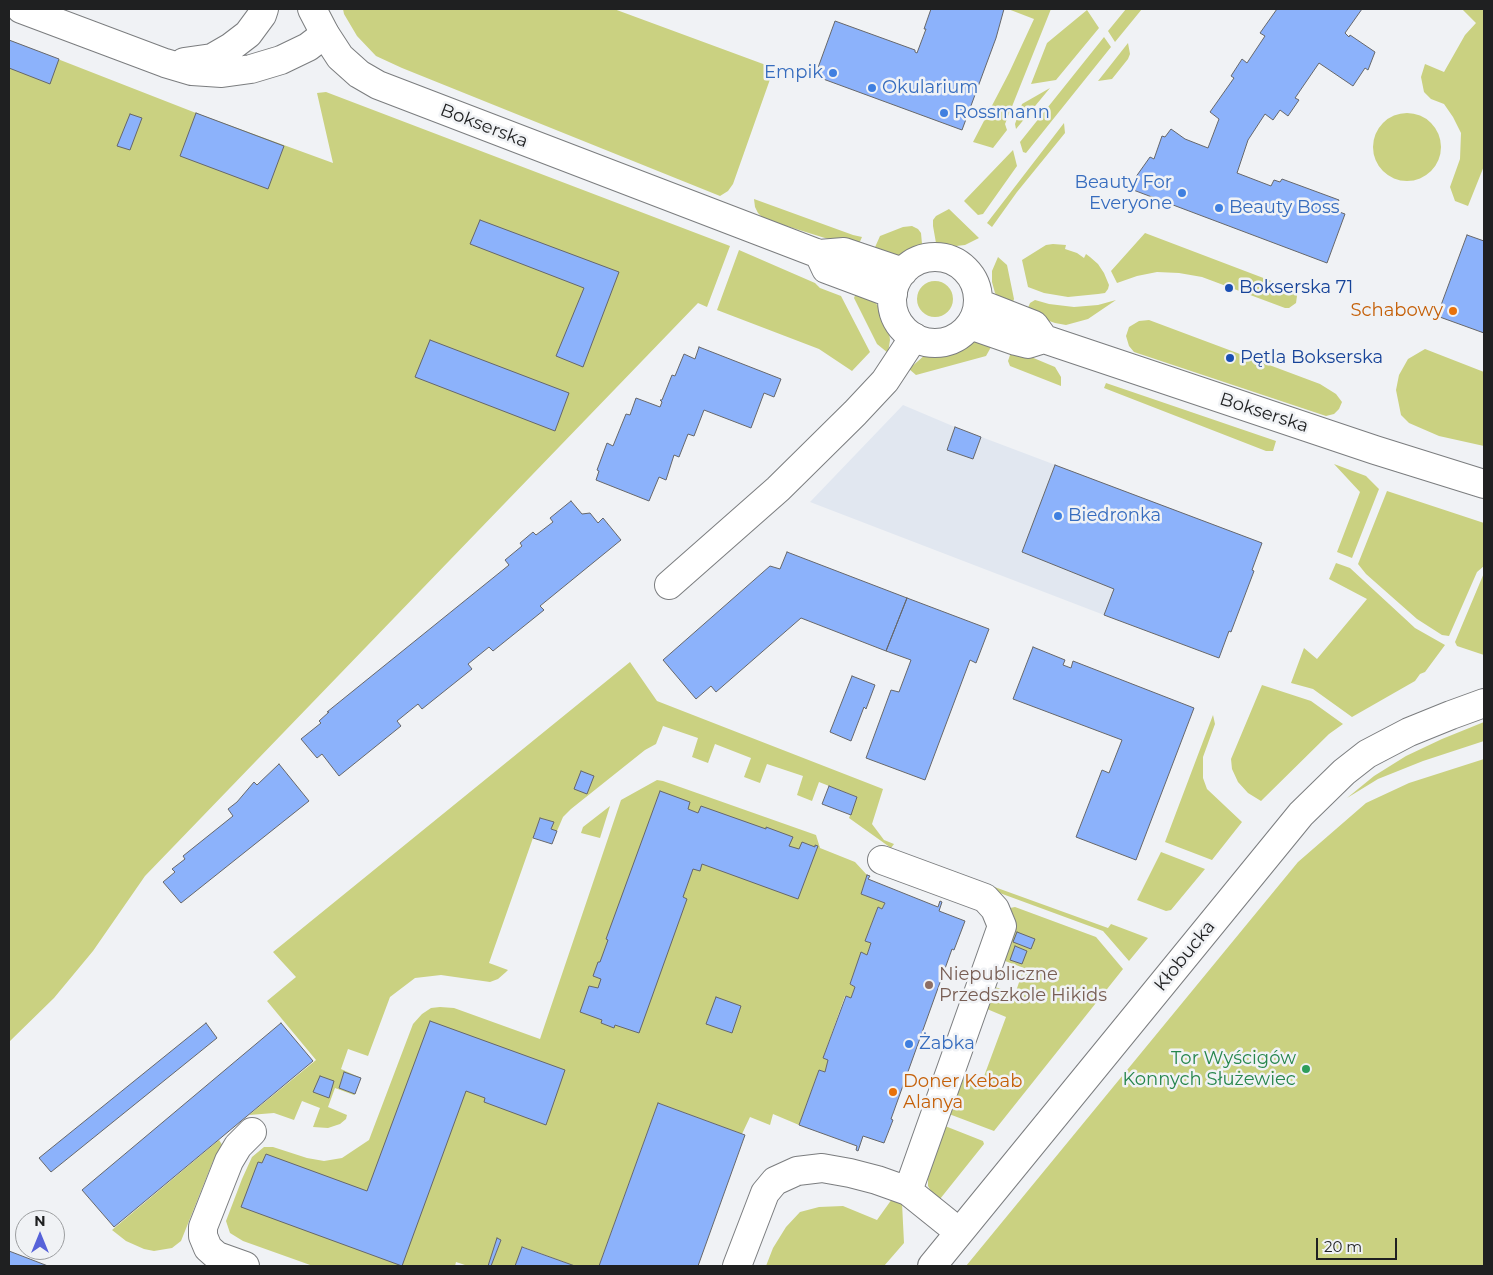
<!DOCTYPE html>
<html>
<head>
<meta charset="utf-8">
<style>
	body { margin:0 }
	#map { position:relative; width:1493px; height:1275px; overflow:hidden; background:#f0f2f5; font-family:Montserrat,sans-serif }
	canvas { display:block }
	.frame { position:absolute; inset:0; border:10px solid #1f2021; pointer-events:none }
	.north { position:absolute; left:15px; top:1210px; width:50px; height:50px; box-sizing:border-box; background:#f0f2f5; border:1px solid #9c9ea0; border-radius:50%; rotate:0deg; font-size:14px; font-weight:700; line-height:20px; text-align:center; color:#1f2021 }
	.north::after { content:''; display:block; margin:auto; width:18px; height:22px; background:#5662d9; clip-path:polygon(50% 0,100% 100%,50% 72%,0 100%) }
	.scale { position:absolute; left:1316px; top:1238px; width:81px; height:22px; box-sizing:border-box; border:2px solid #1f2021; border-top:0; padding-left:6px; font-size:15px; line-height:18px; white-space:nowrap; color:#1f2021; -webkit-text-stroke:4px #f0f2f5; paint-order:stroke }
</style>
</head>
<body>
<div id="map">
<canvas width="1493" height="1275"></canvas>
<div class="frame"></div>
<div class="north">N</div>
<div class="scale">20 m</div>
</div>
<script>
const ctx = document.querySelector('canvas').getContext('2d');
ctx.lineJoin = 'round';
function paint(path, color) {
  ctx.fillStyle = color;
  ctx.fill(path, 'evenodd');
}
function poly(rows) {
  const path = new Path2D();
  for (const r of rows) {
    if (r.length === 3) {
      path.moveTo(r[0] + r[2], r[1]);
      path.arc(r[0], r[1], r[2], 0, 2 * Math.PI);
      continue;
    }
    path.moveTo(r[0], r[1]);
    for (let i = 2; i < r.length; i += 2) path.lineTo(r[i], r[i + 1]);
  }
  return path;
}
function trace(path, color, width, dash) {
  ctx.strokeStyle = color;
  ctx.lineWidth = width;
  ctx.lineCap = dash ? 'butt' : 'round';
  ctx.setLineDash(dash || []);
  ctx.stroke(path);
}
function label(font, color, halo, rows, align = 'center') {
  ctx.font = font + ' Montserrat,sans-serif';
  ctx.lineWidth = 5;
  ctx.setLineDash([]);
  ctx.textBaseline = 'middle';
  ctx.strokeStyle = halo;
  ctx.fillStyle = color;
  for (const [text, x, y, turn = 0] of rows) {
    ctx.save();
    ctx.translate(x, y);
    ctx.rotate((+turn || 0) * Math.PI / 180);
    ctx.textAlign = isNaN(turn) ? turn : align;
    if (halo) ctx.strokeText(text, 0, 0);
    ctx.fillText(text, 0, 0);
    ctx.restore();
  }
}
paint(poly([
	[903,405,955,427,1262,543,1252,570,1254,571,1231,632,1104,615,810,502]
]), '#e1e7f0');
paint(poly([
	[343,9,614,9,774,68,733,184,728,191,720,196,402,68,376,56,357,36,344,14],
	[1008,9,1051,9,1005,124,1007,130,993,148,973,142,1009,73,1034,19],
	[1126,9,1142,9,1115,42,1108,31],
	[1462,9,1484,9,1484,166,1468,206,1455,201,1450,187,1460,159,1461,133,1453,117,1444,104,1431,99,1424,92,1421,77,1425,64,1444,72,1465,35,1476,23],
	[1087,10,1099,28,1056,80,1031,84,1047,43],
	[1104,37,1111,47,1026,153,1023,152,1020,142],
	[9,40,196,113,333,163,317,93,326,92,730,246,707,307,698,303,145,876,93,951,54,998,9,1042],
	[1128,43,1130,54,1128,59,1112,79,1098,81],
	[1050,88,1016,129,1015,124,1022,104],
	[1407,147,34],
	[1064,123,1065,133,1017,192,992,227,987,223],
	[1013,150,1017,166,983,214,978,215,964,201],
	[754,199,853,235,862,237,857,248,764,219,758,213,755,207],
	[949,209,979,238,965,245,956,246,939,245,936,243,933,226,933,220,936,216],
	[912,226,918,229,921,233,922,244,920,248,899,257,872,254,880,236,903,227],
	[1145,233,1295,290,1297,296,1296,303,1289,308,1285,308,1202,277,1179,273,1157,272,1137,276,1117,283,1111,271],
	[1053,244,1066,245,1065,249,1077,253,1084,258,1086,254,1090,257,1098,264,1104,273,1109,285,1108,289,1105,293,1098,294,1068,297,1044,293,1028,287,1022,260,1046,245],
	[739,250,815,283,820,288,841,296,870,352,852,371,819,349,717,310],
	[998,257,1007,265,1014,299,1011,307,1001,300,995,293,992,282,992,271],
	[935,299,18],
	[858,288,874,301,881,310,889,332,890,340,888,353,877,344,854,298],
	[1035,300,1049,304,1074,307,1098,305,1116,300,1088,319,1066,325,1055,323,1026,313,1030,303],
	[1149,320,1320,384,1336,394,1342,402,1339,409,1334,414,1326,416,1134,352,1129,346,1126,336,1129,327,1139,321],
	[974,338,995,340,986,356,916,375,909,369,926,354],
	[1012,349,1055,367,1061,377,1061,386,1010,366,1008,361],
	[1425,349,1484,372,1484,446,1439,436,1409,423,1401,415,1396,390,1399,375,1408,359],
	[1106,383,1276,441,1273,451,1266,451,1104,388],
	[1334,464,1366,476,1379,489,1352,558,1337,552,1360,492],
	[1387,491,1484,523,1484,566,1477,572,1449,636,1442,635,1417,619,1366,574,1358,564],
	[1336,563,1350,568,1415,628,1445,645,1425,672,1420,674,1415,681,1352,717,1313,689,1291,683,1304,648,1317,659,1367,599,1329,579],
	[1484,573,1484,655,1457,646,1455,642],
	[630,662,657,701,883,789,872,824,884,840,894,844,891,848,849,818,857,797,819,782,812,801,797,795,803,776,767,764,760,783,744,777,751,758,715,744,708,763,692,757,698,738,663,726,656,744,645,750,571,809,563,817,557,831,551,829,553,822,540,818,489,963,508,970,506,972,498,979,490,982,441,975,415,978,390,997,368,1056,348,1049,341,1069,361,1078,344,1072,339,1088,355,1094,354,1095,335,1088,328,1107,347,1115,346,1119,340,1124,328,1128,313,1127,320,1108,302,1101,294,1120,274,1113,249,1115,316,1060,267,1001,296,977,273,952],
	[1262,685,1311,701,1343,724,1329,734,1261,801,1248,793,1238,782,1232,769,1231,759],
	[1213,715,1215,724,1203,757,1203,778,1207,789,1242,822,1212,860,1165,842],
	[1484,722,1484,741,1423,761,1378,779,1347,798,1374,776,1406,756,1442,739],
	[1484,759,1484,1266,966,1266,1298,862,1366,803,1409,783],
	[657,780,663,781,816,835,820,848,855,862,867,875,861,894,885,903,882,909,878,907,865,941,871,943,867,955,861,953,850,984,855,987,851,998,845,996,823,1058,828,1060,825,1072,819,1070,799,1125,773,1114,770,1125,750,1117,742,1134,658,1103,599,1266,575,1266,523,1247,515,1266,491,1266,501,1240,497,1239,488,1266,468,1266,456,1262,455,1266,313,1266,243,1241,230,1233,226,1221,242,1179,252,1157,264,1147,273,1147,307,1158,324,1161,342,1158,369,1140,413,1024,422,1014,431,1008,440,1007,454,1008,540,1039,621,800],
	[610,806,600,838,581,833,583,827],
	[1161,852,1205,869,1171,910,1166,911,1137,900],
	[989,885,1108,928,1111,924,1148,938,1129,961,1103,931,997,892],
	[1015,907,1096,937,1123,969,994,1131,949,1114,964,1073,983,1079,1006,1017,987,1009,995,987,1015,994,1024,968,1005,961,1015,928,1015,919,1010,908],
	[945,1126,983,1141,984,1144,940,1199,932,1193,928,1186,928,1178],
	[219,1140,223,1146,213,1161,181,1241,172,1248,154,1251,144,1249,126,1241,112,1230],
	[892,1199,902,1203,904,1243,884,1266,766,1266,773,1248,786,1227,800,1212,819,1207,843,1206,877,1220]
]), '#cad181');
const building = poly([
	[931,9,1004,9,996,38,962,130,815,76,835,21,915,50,915,52,917,53,926,29,924,29,931,9],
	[1277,9,1362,9,1345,33,1349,37,1350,35,1375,52,1368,70,1365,68,1353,86,1319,63,1295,98,1299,100,1288,116,1280,110,1273,120,1265,114,1248,140,1237,173,1271,186,1274,180,1280,182,1282,179,1339,200,1334,210,1345,214,1327,263,1128,188,1150,157,1154,159,1162,136,1165,137,1171,129,1185,139,1208,148,1219,119,1210,112,1234,78,1231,76,1242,59,1247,63,1265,36,1260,33,1277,9],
	[9,40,59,59,50,84,9,68,9,40],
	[196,113,284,146,268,189,180,156,196,113],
	[130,114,142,118,130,150,117,146,130,114],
	[480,220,619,272,583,367,556,356,584,288,470,244,480,220],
	[1467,235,1484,241,1484,333,1437,316,1467,235],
	[430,340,569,393,555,431,415,377,430,340],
	[699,347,781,379,774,397,764,393,751,428,704,410,694,436,688,434,679,457,674,455,666,480,659,477,649,501,596,480,599,471,597,470,607,443,613,446,626,414,630,415,636,398,660,407,662,402,660,400,662,400,672,375,675,376,684,354,695,359,699,347],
	[955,427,981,437,973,459,947,450,955,427],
	[1055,465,1262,543,1252,570,1254,571,1231,632,1229,631,1219,658,1104,615,1114,589,1022,552,1055,465],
	[571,501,582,514,590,513,598,523,603,518,621,540,540,606,544,610,493,651,489,647,468,664,472,669,422,709,418,704,397,721,401,726,339,776,322,754,317,758,301,739,321,723,319,721,329,712,327,712,509,565,505,560,522,546,520,543,533,532,536,535,553,522,550,518,571,501],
	[787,552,907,598,886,651,801,618,716,692,711,686,696,699,663,660,770,566,780,569,787,552],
	[907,598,989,629,976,663,970,660,925,780,866,758,891,690,899,692,911,660,886,651,907,598],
	[1033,647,1065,660,1063,665,1071,668,1073,661,1194,708,1136,860,1076,837,1102,770,1109,773,1122,740,1013,699,1033,647],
	[852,676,875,685,866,709,864,707,851,741,830,732,852,676],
	[279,764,309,801,181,903,163,882,175,872,172,869,185,859,183,856,233,816,228,809,237,802,254,782,257,785,279,764],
	[581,771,594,776,587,794,574,789,581,771],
	[829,786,857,797,851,815,822,804,829,786],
	[660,791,690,802,688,809,698,813,701,806,766,829,766,827,793,837,789,846,799,849,802,842,815,847,815,845,818,846,798,899,702,864,700,871,693,869,683,897,687,899,639,1033,615,1025,614,1028,601,1023,602,1020,580,1012,589,986,598,988,601,979,593,976,598,962,600,962,608,940,606,939,660,791],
	[540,818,554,822,551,829,557,831,552,844,533,838,540,818],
	[867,875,870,876,868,879,938,907,940,901,942,902,939,911,965,921,954,950,952,949,891,1119,893,1120,884,1143,863,1136,858,1151,856,1150,857,1146,799,1125,819,1070,825,1072,828,1060,823,1058,846,996,851,998,855,987,850,984,861,952,867,955,871,943,865,941,878,907,882,909,885,903,861,894,867,875],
	[1017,932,1035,939,1031,949,1013,942,1017,932],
	[1015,946,1027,951,1022,964,1010,960,1015,946],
	[716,997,741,1006,732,1033,706,1024,716,997],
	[430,1021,565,1070,546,1125,484,1102,485,1098,466,1091,402,1266,241,1207,258,1162,262,1163,266,1154,367,1191,430,1021],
	[206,1023,217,1038,51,1172,39,1158,206,1023],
	[281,1023,313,1061,114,1227,82,1190,281,1023],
	[344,1072,361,1078,355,1094,339,1088,344,1072],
	[320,1076,334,1081,329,1098,313,1092,320,1076],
	[658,1103,745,1135,698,1266,599,1266,658,1103],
	[497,1238,501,1240,491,1266,488,1266,497,1238],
	[522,1247,575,1266,515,1266,522,1247],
	[9,1251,48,1266,9,1266,9,1251]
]);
paint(building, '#8cb2fb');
trace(building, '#66676a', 1);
const street = poly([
	[21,9,165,63,192,71,222,73,251,69,281,60,308,47,325,34],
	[184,62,212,58,231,47,248,34,262,15,264,9],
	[669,585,778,489,855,413,885,381,914,337],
	[882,860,985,898,995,909,1002,926,908,1191],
	[245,1266,217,1256,208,1248,203,1236,203,1227,229,1161,238,1146,252,1132],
	[737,1266,765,1193,775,1181,797,1171,822,1168,850,1173,877,1180,908,1191,959,1232]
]);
const secondary = poly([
	[312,9,325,34,340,57,359,74,378,85,819,254,844,252,903,272],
	[819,254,826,269,893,294],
	[935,300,43],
	[978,303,1034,325,1044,339],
	[970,325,1016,341,1028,344,1044,339,1375,450,1484,484],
	[932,1266,1301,814,1344,772,1367,754,1409,732,1451,715,1484,703]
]);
trace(street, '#7b7d7f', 30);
trace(secondary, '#7b7d7f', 30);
trace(street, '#fff', 28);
trace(secondary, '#fff', 28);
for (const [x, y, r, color] of [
	[833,73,5,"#3f7fe0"],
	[872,88,5,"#3f7fe0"],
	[944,113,5,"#3f7fe0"],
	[1182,193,5,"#3f7fe0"],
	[1219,208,5,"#3f7fe0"],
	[1229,288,5,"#1a4fb4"],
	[1453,311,5,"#e8710a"],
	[1230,358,5,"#1a4fb4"],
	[1058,516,5,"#3f7fe0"],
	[929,985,5,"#8d6e63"],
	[909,1044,5,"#3f7fe0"],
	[1306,1069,5,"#2e9e5b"],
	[893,1092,5,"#e8710a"]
]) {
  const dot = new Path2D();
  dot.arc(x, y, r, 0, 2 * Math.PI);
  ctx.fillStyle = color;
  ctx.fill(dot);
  trace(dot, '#f0f2f5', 2);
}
label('18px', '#366cbe', '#f0f2f5', [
	["Empik",823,73,"right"],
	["Okularium",882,88],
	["Rossmann",954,113],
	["Beauty For",1172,183,"right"],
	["Everyone",1172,204,"right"],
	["Beauty Boss",1229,208],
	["Biedronka",1068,516],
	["Żabka",919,1044]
], 'left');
label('18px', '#1f2021', '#f0f2f5', [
	["Bokserska",484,126,21],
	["Bokserska",1264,413,18],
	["Kłobucka",1185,956,-51]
]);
label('18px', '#164399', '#f0f2f5', [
	["Bokserska 71",1239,288],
	["Pętla Bokserska",1240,358]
], 'left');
label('18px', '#c56008', '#f0f2f5', [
	["Schabowy",1443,311],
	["Doner Kebab",903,1082,"left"],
	["Alanya",903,1103,"left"]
], 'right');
label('18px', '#785e54', '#f0f2f5', [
	["Niepubliczne",939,975],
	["Przedszkole Hikids",939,996]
], 'left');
label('18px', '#27864d', '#f0f2f5', [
	["Tor Wyścigów",1296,1059],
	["Konnych Służewiec",1296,1080]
], 'right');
</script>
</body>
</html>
